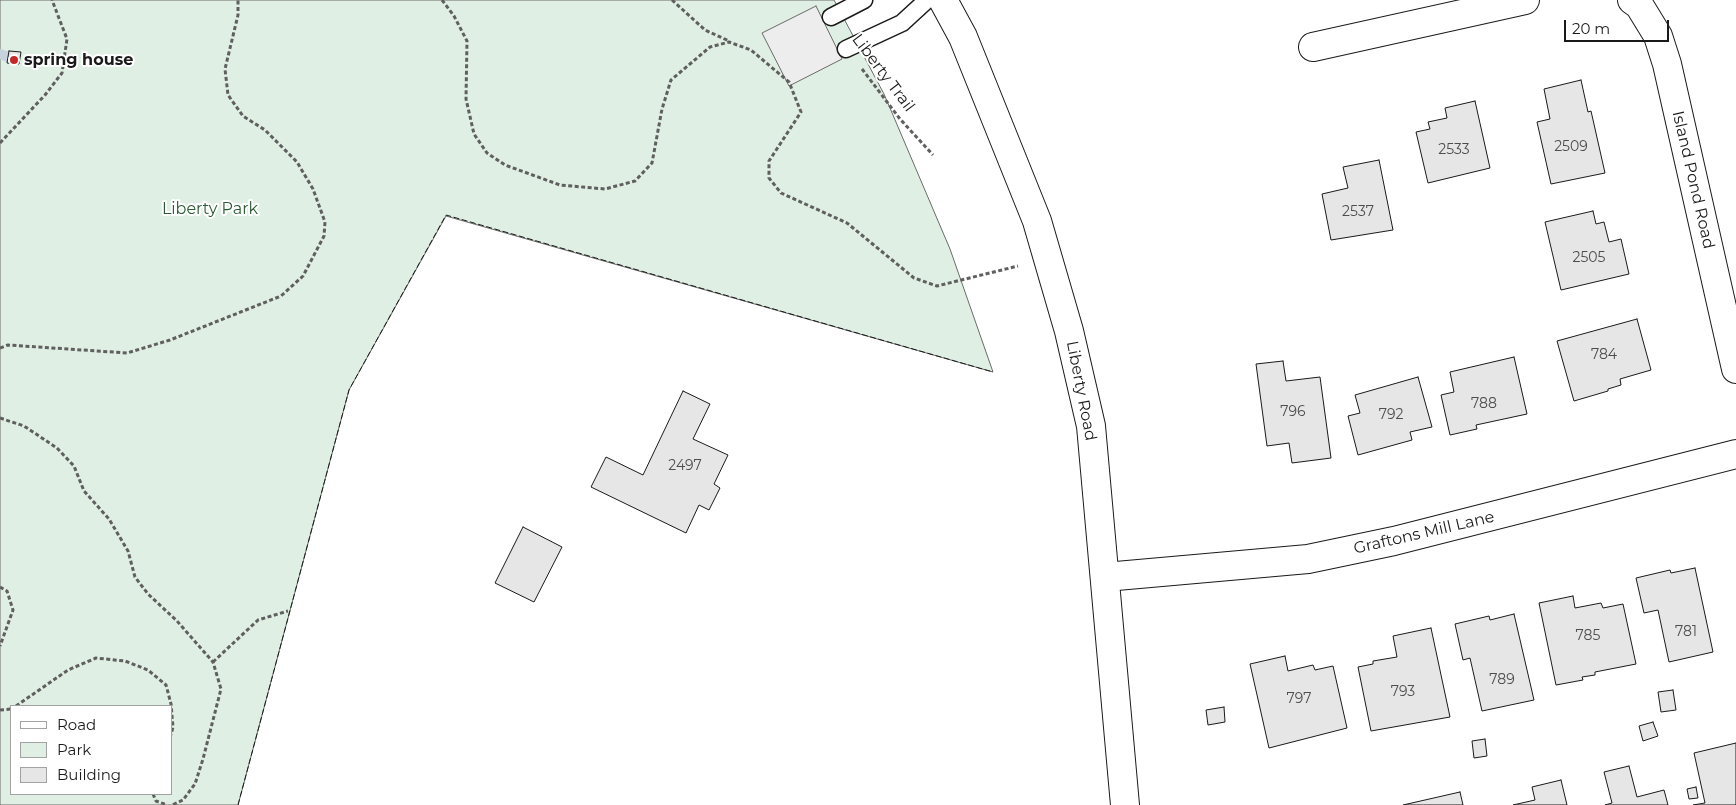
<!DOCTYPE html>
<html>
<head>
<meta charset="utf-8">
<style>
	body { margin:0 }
	#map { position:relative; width:1736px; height:805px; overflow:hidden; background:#fff; font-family:Montserrat,sans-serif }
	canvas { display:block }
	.legend { position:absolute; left:10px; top:705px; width:162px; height:90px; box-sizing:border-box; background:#fff; border:1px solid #a3a3a3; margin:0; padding:6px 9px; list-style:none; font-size:15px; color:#1a1a1a }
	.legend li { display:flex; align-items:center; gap:10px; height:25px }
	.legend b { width:25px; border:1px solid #a3a3a3 }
	.scale { position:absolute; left:1564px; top:20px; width:105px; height:22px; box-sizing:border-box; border:2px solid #1a1a1a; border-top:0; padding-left:6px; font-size:15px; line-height:18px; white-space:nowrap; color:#1a1a1a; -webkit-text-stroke:4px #fff; paint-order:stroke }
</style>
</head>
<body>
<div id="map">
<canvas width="1736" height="805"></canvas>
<ul class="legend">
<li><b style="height:6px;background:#fff"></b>Road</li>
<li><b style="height:14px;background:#e0efe3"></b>Park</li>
<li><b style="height:14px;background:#e6e6e6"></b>Building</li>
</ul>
<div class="scale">20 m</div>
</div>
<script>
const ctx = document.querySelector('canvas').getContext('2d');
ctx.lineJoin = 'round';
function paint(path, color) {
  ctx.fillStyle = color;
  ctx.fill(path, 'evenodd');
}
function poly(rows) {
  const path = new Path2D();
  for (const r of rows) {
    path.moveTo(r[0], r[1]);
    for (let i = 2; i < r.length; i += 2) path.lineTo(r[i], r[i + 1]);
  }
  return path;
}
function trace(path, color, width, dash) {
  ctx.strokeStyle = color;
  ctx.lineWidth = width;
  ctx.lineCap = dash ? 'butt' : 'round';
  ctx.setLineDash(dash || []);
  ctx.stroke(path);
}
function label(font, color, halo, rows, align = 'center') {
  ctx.font = font + ' Montserrat,sans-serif';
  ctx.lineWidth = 4;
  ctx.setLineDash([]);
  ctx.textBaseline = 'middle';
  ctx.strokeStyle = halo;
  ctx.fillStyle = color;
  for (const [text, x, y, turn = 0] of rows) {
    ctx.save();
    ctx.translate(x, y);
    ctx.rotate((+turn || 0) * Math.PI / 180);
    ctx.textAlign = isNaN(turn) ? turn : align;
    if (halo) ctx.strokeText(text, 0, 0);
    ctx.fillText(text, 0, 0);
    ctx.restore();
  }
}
const green = poly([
	[0,0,834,0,884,94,950,249,993,372,446,216,349,390,238,805,0,805,0,0],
	[11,706,171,706,171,794,11,794,11,706]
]);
paint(green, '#e0efe3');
trace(green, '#6a6a6a', 1);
const parking = poly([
	[816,6,842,59,789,86,762,33,816,6]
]);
paint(parking, '#ededed');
trace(parking, '#6a6a6a', 1);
trace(poly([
	[0,54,8,57]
]), '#c6d2dc', 10);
const building = poly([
	[9,51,21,52,19,64,7,63,9,51],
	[1581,80,1588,112,1591,111,1605,173,1551,184,1537,122,1550,119,1544,89,1581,80],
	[1475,101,1490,168,1428,183,1416,132,1430,129,1428,122,1447,118,1445,108,1475,101],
	[1379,160,1393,230,1331,240,1322,194,1348,188,1343,167,1379,160],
	[1593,211,1596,224,1604,222,1609,242,1621,239,1629,274,1561,290,1545,222,1593,211],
	[1637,319,1651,370,1620,379,1621,385,1608,389,1608,391,1574,401,1557,341,1637,319],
	[1514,357,1527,414,1476,425,1477,429,1450,435,1441,395,1454,392,1450,372,1514,357],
	[1283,361,1286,381,1320,377,1331,458,1292,463,1289,443,1267,446,1256,364,1283,361],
	[1418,377,1432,427,1410,432,1412,440,1358,455,1348,416,1360,413,1355,395,1418,377],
	[683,391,710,404,693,439,728,455,714,484,720,488,709,510,699,505,686,533,591,487,606,457,643,475,683,391],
	[523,527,562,547,534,602,495,583,523,527],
	[1695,568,1713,652,1669,662,1658,610,1644,613,1636,578,1670,570,1671,573,1695,568],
	[1573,596,1575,608,1601,603,1603,608,1623,604,1636,664,1595,672,1595,675,1582,677,1583,680,1556,685,1539,603,1573,596],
	[1514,614,1534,700,1482,711,1470,658,1463,660,1455,624,1489,616,1490,620,1514,614],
	[1431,628,1450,717,1371,731,1358,667,1373,664,1373,661,1397,657,1393,636,1431,628],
	[1285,656,1288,671,1313,665,1315,670,1333,666,1347,728,1269,748,1250,664,1285,656],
	[1673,690,1676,710,1661,712,1658,692,1673,690],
	[1224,707,1225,722,1208,725,1206,710,1224,707],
	[1653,722,1658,736,1643,741,1639,726,1653,722],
	[1485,739,1487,756,1474,758,1472,741,1485,739],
	[1736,743,1736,805,1693,805,1705,803,1694,753,1736,743],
	[1629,766,1637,797,1664,790,1668,805,1605,805,1612,803,1604,772,1629,766],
	[1561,780,1567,805,1513,805,1535,800,1532,787,1561,780],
	[1696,787,1698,798,1689,799,1687,789,1696,787],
	[1460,792,1463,805,1403,805,1460,792]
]);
paint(building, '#e6e6e6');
trace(building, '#1a1a1a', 1);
const service = poly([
	[831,17,864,0],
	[846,49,902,23,927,0]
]);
const minor = poly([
	[1632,0,1639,5,1658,36,1667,64,1736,369],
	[1313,47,1525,0],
	[1105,577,1308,559,1394,541,1736,454]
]);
const secondary = poly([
	[943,0,963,37,1037,221,1069,331,1091,426,1125,805]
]);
trace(service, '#1a1a1a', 19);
trace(minor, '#1a1a1a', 30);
trace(secondary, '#1a1a1a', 30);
trace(poly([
	[442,0,454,16,467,41,466,99,474,134,487,153,505,165,560,185,605,189,635,181,652,163,662,109,671,80,710,47,729,42,751,50,789,82,801,112,769,161,769,178,781,193,847,223,914,278,937,286,1018,266],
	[672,0,705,30,729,41],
	[862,69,900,119,933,155],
	[0,143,45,95,62,73,67,39,52,0],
	[0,348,8,345,127,353,170,340,281,296,303,276,324,236,325,222,313,189,297,162,265,130,243,116,228,95,225,69,238,15,238,0],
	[0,418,24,426,57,448,74,466,84,491,109,519,128,551,135,577,148,594,177,621,213,662,221,689,203,759,195,784,183,800,172,805],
	[0,587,7,591,13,610,0,646],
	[213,662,258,620,288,611],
	[16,706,68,670,96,658,125,661,148,670,166,685,171,704,173,727,171,735],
	[0,710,11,709],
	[153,794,156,801,167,805]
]), '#5f5f5f', 3, [4, 2.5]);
trace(service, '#fff', 16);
trace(minor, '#fff', 28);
trace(secondary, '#fff', 28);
trace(poly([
	[238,805,349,390,446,215,993,372]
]), '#1a1a1a', 1, [6, 2.5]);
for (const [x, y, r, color] of [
	[14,60,5,"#c62828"]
]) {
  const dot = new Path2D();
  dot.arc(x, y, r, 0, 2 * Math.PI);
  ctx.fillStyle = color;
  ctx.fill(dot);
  trace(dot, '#fff', 2);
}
label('14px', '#4d4d4d', null, [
	["2509",1571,147],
	["2533",1454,150],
	["2537",1358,212],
	["2505",1589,258],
	["784",1604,355],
	["788",1484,404],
	["796",1293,412],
	["792",1391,415],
	["2497",685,466],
	["781",1686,632],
	["785",1588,636],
	["789",1502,680],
	["793",1403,692],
	["797",1299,699]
]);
label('bold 16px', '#1a1a1a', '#fff', [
	["spring house",24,60]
], 'left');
label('16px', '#1a1a1a', '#fff', [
	["Liberty Trail",883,73,53],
	["Island Pond Road",1693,180,77],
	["Liberty Road",1081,391,79],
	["Graftons Mill Lane",1424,533,-13]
]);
label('16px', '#2b5a34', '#fff', [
	["Liberty Park",210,209]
]);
</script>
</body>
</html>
